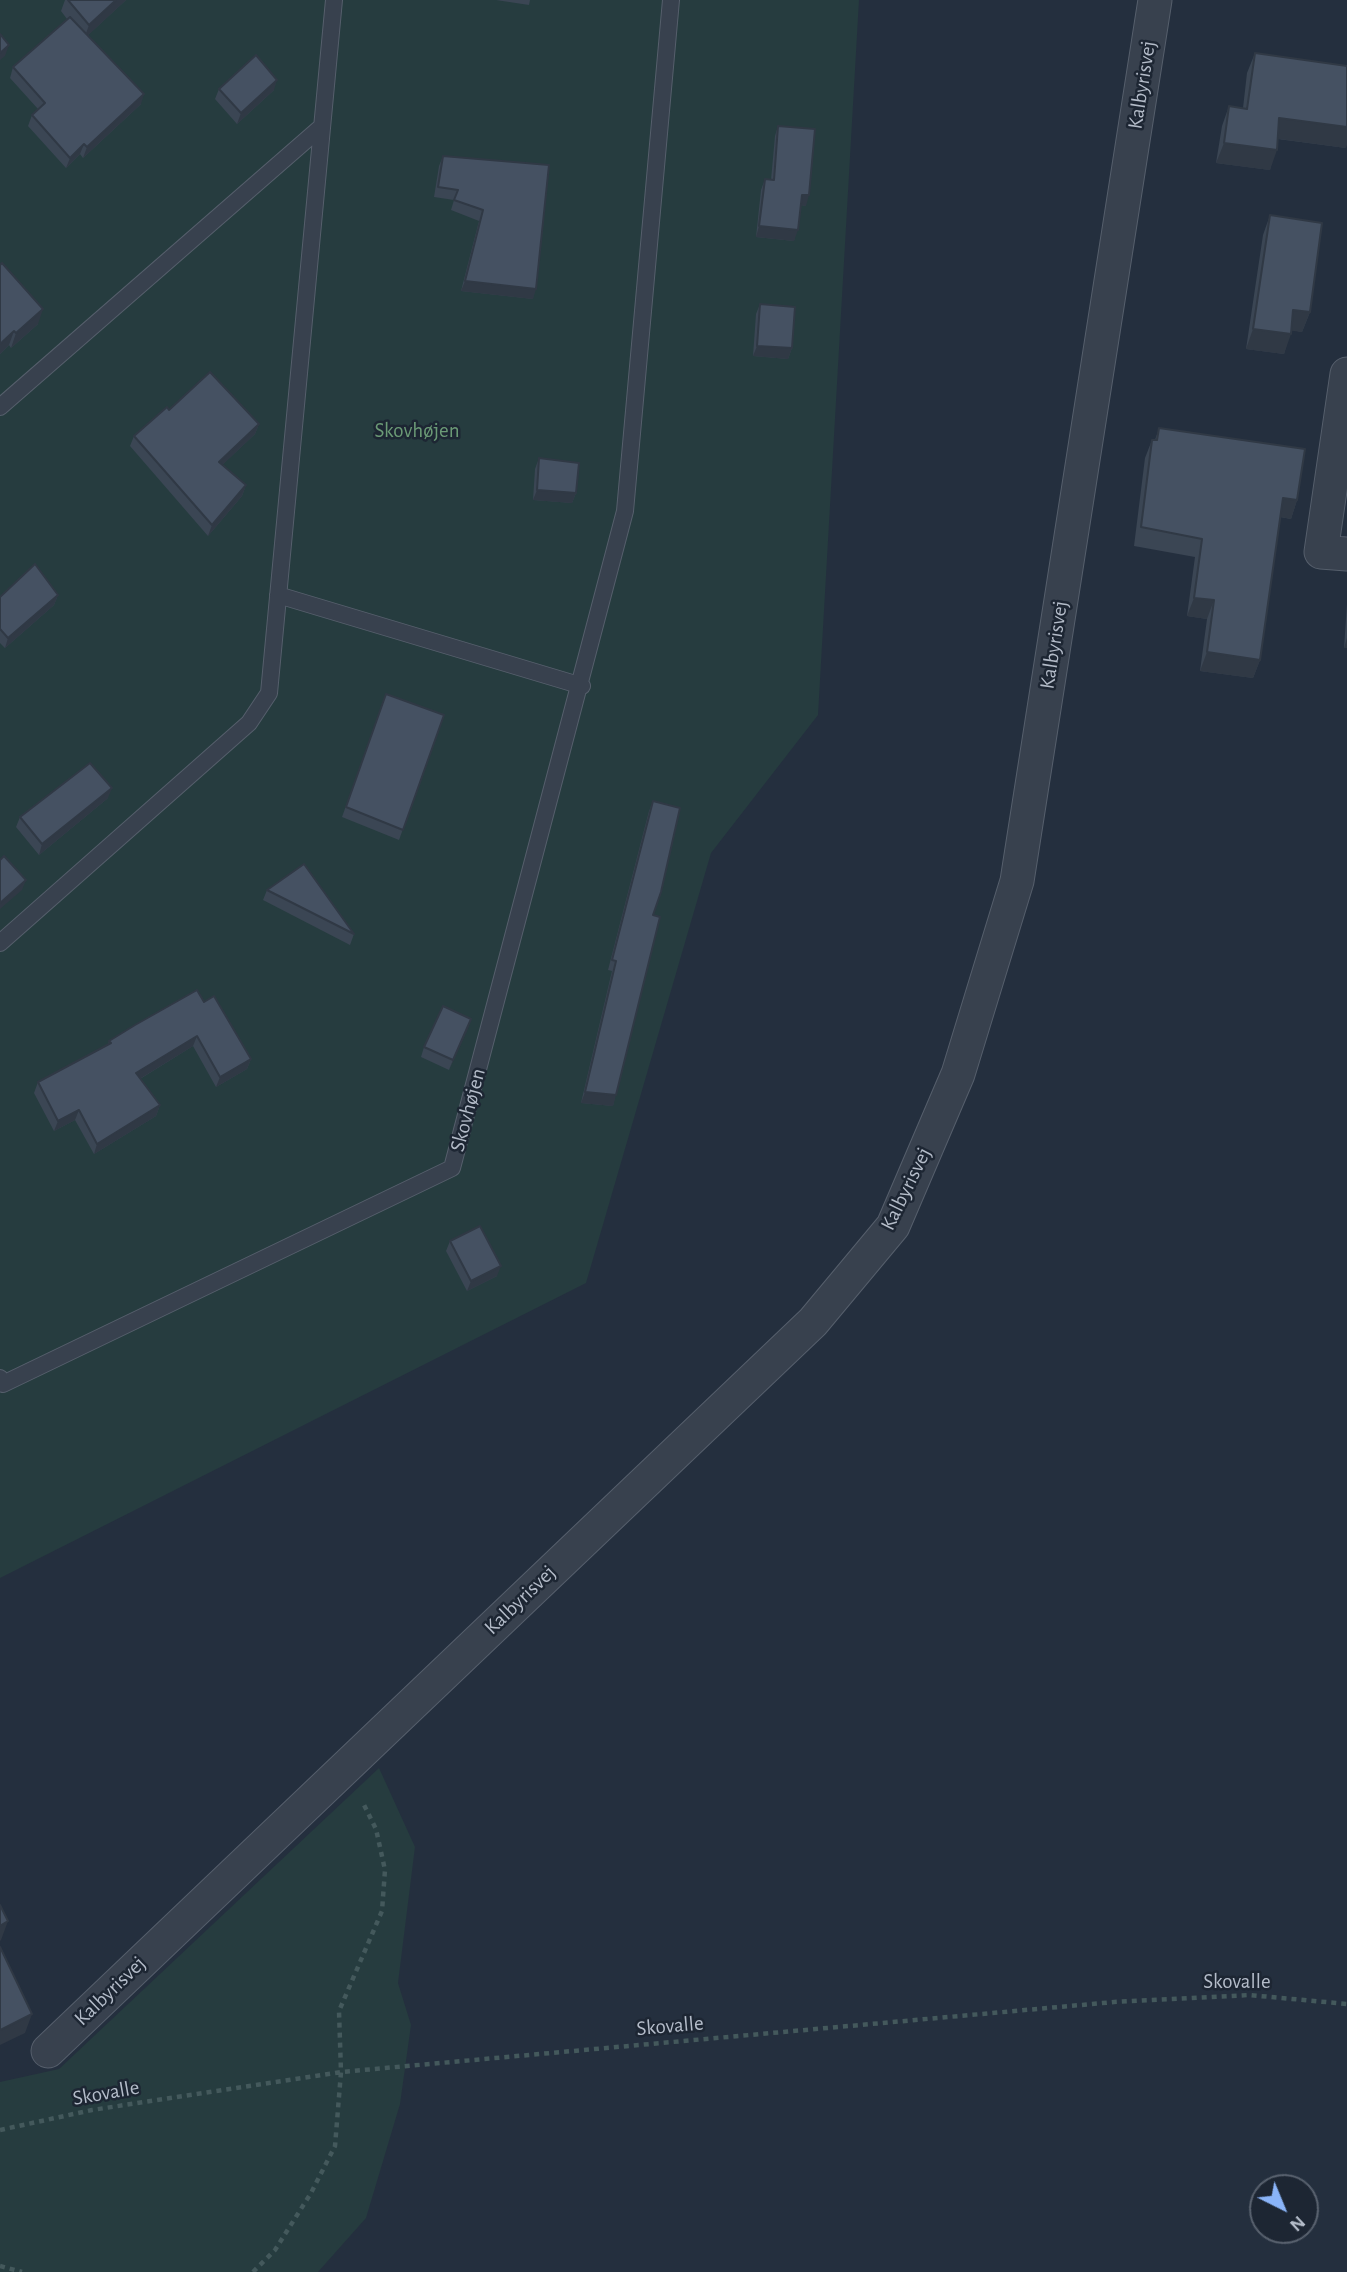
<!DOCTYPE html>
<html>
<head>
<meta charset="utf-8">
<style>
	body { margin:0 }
	#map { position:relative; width:1347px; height:2272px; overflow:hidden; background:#242f3e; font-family:"Alegreya Sans",sans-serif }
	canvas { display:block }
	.north { position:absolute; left:1249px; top:2174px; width:70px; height:70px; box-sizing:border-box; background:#1d2633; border:2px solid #59626f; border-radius:50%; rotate:137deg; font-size:19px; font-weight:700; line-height:28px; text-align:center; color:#b4bcc9 }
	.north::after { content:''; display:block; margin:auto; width:24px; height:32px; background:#8ab4f8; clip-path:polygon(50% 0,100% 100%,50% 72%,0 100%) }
</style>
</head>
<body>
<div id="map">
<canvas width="1347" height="2272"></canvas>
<div class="north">N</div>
</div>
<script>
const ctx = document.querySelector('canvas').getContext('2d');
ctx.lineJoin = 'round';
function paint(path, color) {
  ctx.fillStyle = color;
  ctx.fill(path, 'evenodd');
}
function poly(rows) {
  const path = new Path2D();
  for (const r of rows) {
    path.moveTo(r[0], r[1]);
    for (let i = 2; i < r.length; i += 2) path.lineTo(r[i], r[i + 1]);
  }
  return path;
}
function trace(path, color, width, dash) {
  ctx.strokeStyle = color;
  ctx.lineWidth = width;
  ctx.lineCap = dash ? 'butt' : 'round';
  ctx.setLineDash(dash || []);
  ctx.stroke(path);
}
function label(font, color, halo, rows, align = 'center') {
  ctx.font = font + ' "Alegreya Sans",sans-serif';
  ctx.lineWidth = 5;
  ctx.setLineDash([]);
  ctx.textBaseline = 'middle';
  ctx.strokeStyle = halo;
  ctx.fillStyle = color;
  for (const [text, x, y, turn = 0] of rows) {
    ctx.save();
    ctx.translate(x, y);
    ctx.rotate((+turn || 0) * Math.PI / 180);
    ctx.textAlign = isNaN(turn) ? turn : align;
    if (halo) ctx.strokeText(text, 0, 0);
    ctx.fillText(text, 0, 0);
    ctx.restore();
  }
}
paint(poly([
	[0,0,859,0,818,715,711,853,586,1283,0,1578],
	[379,1768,415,1847,398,1983,411,2025,400,2104,366,2218,318,2272,0,2272,0,2082,59,2069]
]), '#263c3f');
const service = poly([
	[0,407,320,128],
	[278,595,582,686],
	[0,943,249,723,269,693,334,0],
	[0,1378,3,1384,452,1168,625,511,671,0]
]);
const minor = poly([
	[1347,374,1321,552,1347,554],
	[48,2051,813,1322,893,1226,958,1074,1017,881,1155,0]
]);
trace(service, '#565f6c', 18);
trace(minor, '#565f6c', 35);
trace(poly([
	[0,2130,92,2110,341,2072,1114,2002,1249,1995,1347,2004],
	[0,2266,22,2272],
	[253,2272,275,2250,311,2193,335,2146,341,2072,339,2011,382,1911,385,1870,376,1829,363,1803]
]), '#44595c', 4.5, [5, 5]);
trace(service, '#38414e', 16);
trace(minor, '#38414e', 33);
paint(poly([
	[65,0,126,0,88,35,141,104,83,158,80,154,66,168,28,126,32,115,38,109,10,78,13,67,67,19,61,11],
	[496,0,530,0,529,5],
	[1255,53,1346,148,1278,139,1270,170,1216,163,1222,126,1229,106,1243,108,1247,73],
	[219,89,274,90,237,124,215,99],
	[778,126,806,206,801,205,794,241,756,237,761,190,765,179,771,180,775,136],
	[443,156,549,165,533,299,461,291,479,221,451,210,454,200,434,197,439,166],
	[1270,215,1310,312,1302,332,1291,330,1284,354,1246,349,1263,235],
	[0,265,38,324,11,348,9,345,0,354],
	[760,304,792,348,788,359,753,356,756,314],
	[169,410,259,424,255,434,222,465,246,485,242,496,208,536,130,446,134,436],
	[1159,428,1297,500,1291,519,1280,517,1260,660,1253,678,1200,671,1207,619,1187,616,1195,557,1134,546,1145,458,1152,440,1155,440],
	[539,458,576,493,572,503,533,500,535,469],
	[58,595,54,605,5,648,0,643,0,597],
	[1347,604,1347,648,1344,648],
	[386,694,444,715,399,840,342,817],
	[108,798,39,855,16,827,20,817],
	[653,801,653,915,613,1106,581,1103,612,971,608,970,649,811],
	[267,890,354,934,350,945,263,900],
	[204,1002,251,1059,247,1069,216,1087,193,1046,140,1079,160,1105,156,1116,94,1154,75,1120,54,1131,34,1093,38,1082,108,1045,109,1041],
	[471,1019,449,1070,421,1057,424,1047],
	[450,1241,497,1276,467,1291,446,1251]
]), '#3b4654');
paint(poly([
	[116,0,126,0,84,39,89,25],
	[9,45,5,56,0,60,0,53],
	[277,80,274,90,237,124,241,113],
	[144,94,141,104,83,158,87,147],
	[1279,118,1347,127,1347,145,1346,148,1272,138],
	[1224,143,1277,150,1270,170,1216,163],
	[84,144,80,154,66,168,70,158],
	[802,195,809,195,806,206,798,205],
	[759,226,798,230,794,241,756,237],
	[465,281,536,289,533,299,461,291],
	[43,309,38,324,11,348,16,333],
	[1293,310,1310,312,1302,332,1286,330],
	[1253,329,1291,334,1284,354,1246,349],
	[14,331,9,345,0,354,0,344],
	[757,346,792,348,788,359,753,356],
	[259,424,255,434,215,472,219,462],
	[246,485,242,496,208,536,212,525],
	[537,490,576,493,572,503,533,500],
	[1283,498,1297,500,1291,519,1276,516],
	[58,595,54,605,5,648,8,638],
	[1194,598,1214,600,1207,619,1187,616],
	[1347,638,1347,648,1344,648],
	[1207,652,1260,660,1253,678,1200,671],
	[112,788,108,798,39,855,42,844],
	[26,880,22,890,0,909,0,903],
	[471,1019,468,1029,449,1070,453,1060],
	[197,1036,193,1046,133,1083,136,1073],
	[251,1059,247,1069,216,1087,220,1077],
	[585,1092,616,1095,613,1106,581,1103],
	[160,1105,156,1116,94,1154,97,1144],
	[79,1110,75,1120,54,1131,58,1121],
	[501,1266,497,1276,467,1291,471,1281],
	[8,1921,1,1940,0,1941,0,1926],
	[32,2014,25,2033,0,2045,0,2030]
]), '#303945');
const building = poly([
	[68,0,116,0,89,25,68,0],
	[70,17,144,94,87,147,84,144,70,158,32,115,45,103,13,67,70,17],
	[0,34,9,45,0,53,0,34],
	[1255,53,1347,66,1347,127,1279,118,1277,150,1224,143,1229,106,1247,109,1255,53],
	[256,55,277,80,241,113,219,89,256,55],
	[778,126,815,129,809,195,802,195,798,230,759,226,765,179,774,180,778,126],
	[443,156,549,165,536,289,465,281,483,210,454,200,458,190,438,187,443,156],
	[1270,215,1322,223,1310,312,1293,310,1291,334,1253,329,1270,215],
	[2,263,43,309,16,333,14,331,0,344,0,265,2,263],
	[760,304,795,307,792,348,757,346,760,304],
	[210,372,259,424,219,462,246,485,212,525,134,436,167,407,169,410,210,372],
	[1159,428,1305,449,1297,500,1283,498,1260,660,1207,652,1214,600,1194,598,1202,539,1141,527,1152,440,1157,440,1159,428],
	[539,458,579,463,576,493,537,490,539,458],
	[35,564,58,595,8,638,0,629,0,597,35,564],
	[386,694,444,715,403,830,346,807,386,694],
	[90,763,112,788,42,844,20,817,90,763],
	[653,801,680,808,661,892,653,915,660,917,616,1095,585,1092,616,961,612,960,653,801],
	[4,856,26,880,0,903,0,860,4,856],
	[304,864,354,934,267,890,304,864],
	[197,990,204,1002,214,996,251,1059,220,1077,197,1036,136,1073,160,1105,97,1144,79,1110,58,1121,38,1082,111,1043,109,1041,135,1025,197,990],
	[443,1006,471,1019,453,1060,424,1047,443,1006],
	[480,1226,501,1266,471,1281,450,1241,480,1226],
	[0,1905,8,1921,0,1926,0,1905],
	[0,1947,32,2014,0,2030,0,1947]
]);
paint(building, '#455162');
trace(building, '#303945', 2);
label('21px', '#b4bcc9', '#1d2633', [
	["Kalbyrisvej",1142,85,-81],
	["Kalbyrisvej",1054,645,-81],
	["Skovhøjen",468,1110,-75],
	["Kalbyrisvej",906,1189,-64],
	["Kalbyrisvej",520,1600,-44],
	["Skovalle",1237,1982],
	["Kalbyrisvej",110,1991,-44],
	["Skovalle",670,2026,-5],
	["Skovalle",106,2093,-10]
]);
label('21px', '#6b9a76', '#1d2633', [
	["Skovhøjen",417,431]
]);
</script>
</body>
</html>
